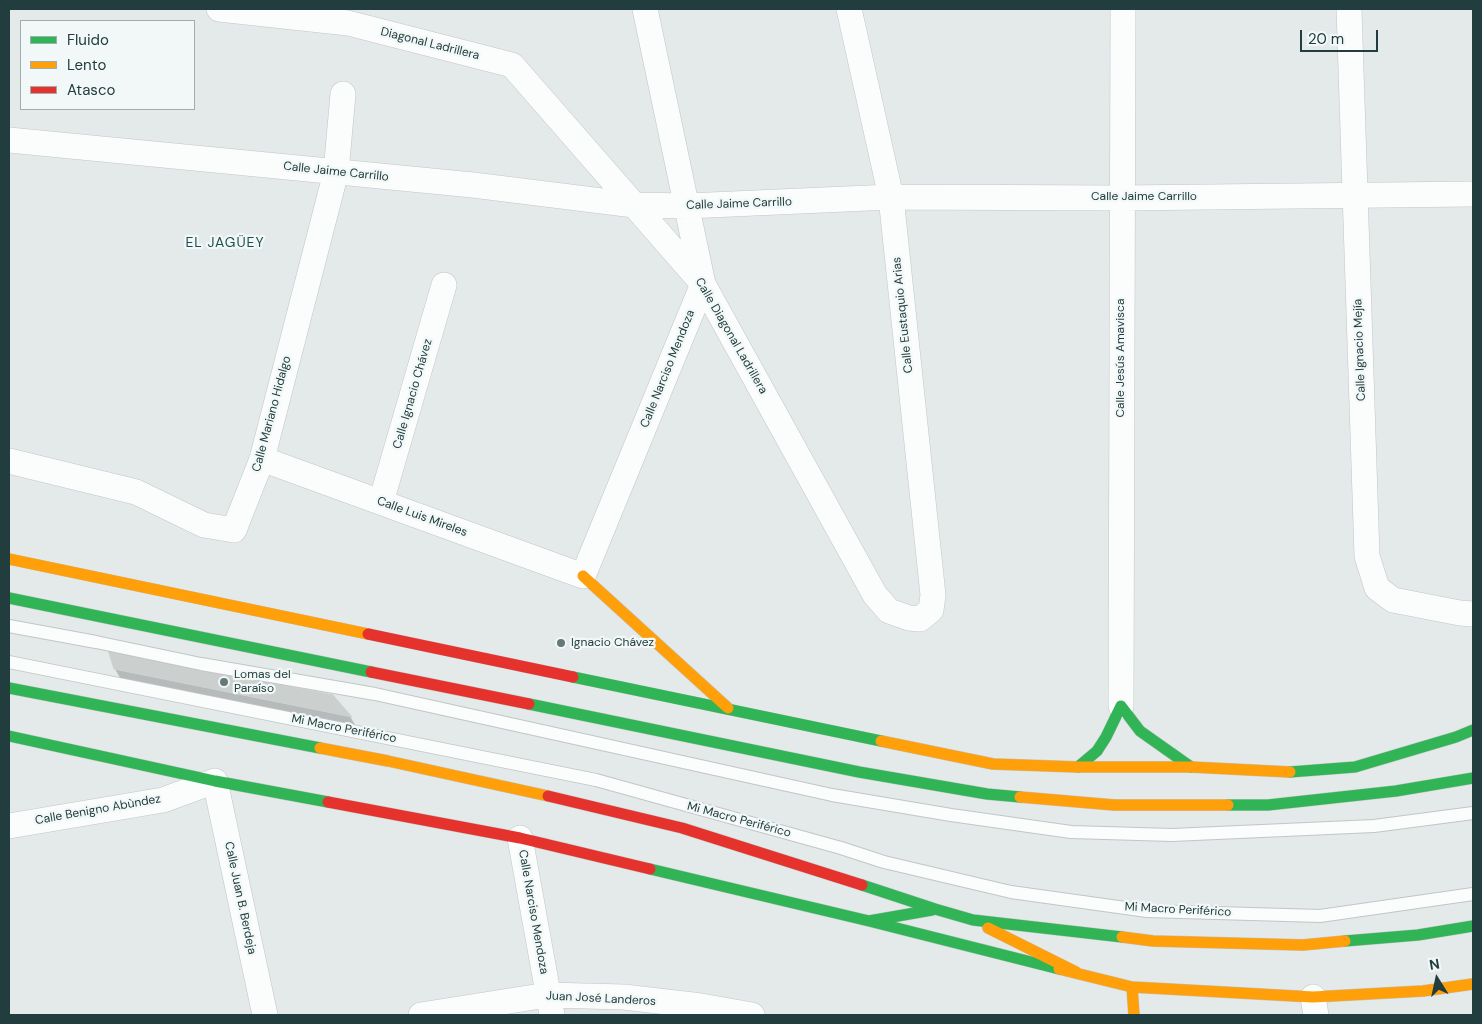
<!DOCTYPE html>
<html>
<head>
<meta charset="utf-8">
<style>
	body { margin:0 }
	#map { position:relative; width:1482px; height:1024px; overflow:hidden; background:#e4e9e9; font-family:"DM Sans",sans-serif }
	canvas { display:block }
	.frame { position:absolute; inset:0; border:10px solid #213d3d; pointer-events:none }
	.legend { position:absolute; left:20px; top:20px; width:175px; height:90px; box-sizing:border-box; background:#f2f8f7; border:1px solid #9eadad; margin:0; padding:6px 9px; list-style:none; font-size:15px; color:#213d3d }
	.legend li { display:flex; align-items:center; gap:10px; height:25px }
	.legend b { width:25px; border:1px solid #9eadad }
	.north { position:absolute; left:1412px; top:954px; width:50px; height:50px; -webkit-text-stroke:4px #f2f8f7; paint-order:stroke; rotate:350deg; font-size:14px; font-weight:700; line-height:20px; text-align:center; color:#213d3d }
	.north::after { content:''; display:block; margin:auto; width:18px; height:22px; background:#213d3d; clip-path:polygon(50% 0,100% 100%,50% 72%,0 100%) }
	.scale { position:absolute; left:1300px; top:30px; width:78px; height:22px; box-sizing:border-box; border:2px solid #213d3d; border-top:0; padding-left:6px; font-size:15px; line-height:18px; white-space:nowrap; color:#213d3d; -webkit-text-stroke:4px #f2f8f7; paint-order:stroke }
</style>
</head>
<body>
<div id="map">
<canvas width="1482" height="1024"></canvas>
<div class="frame"></div>
<ul class="legend">
<li><b style="height:6px;background:#30b455"></b>Fluido</li>
<li><b style="height:6px;background:#ff9f0a"></b>Lento</li>
<li><b style="height:6px;background:#e5322d"></b>Atasco</li>
</ul>
<div class="north">N</div>
<div class="scale">20 m</div>
</div>
<script>
const ctx = document.querySelector('canvas').getContext('2d');
ctx.lineJoin = 'round';
function paint(path, color) {
  ctx.fillStyle = color;
  ctx.fill(path, 'evenodd');
}
function poly(rows) {
  const path = new Path2D();
  for (const r of rows) {
    path.moveTo(r[0], r[1]);
    for (let i = 2; i < r.length; i += 2) path.lineTo(r[i], r[i + 1]);
  }
  return path;
}
function trace(path, color, width, dash) {
  ctx.strokeStyle = color;
  ctx.lineWidth = width;
  ctx.lineCap = dash ? 'butt' : 'round';
  ctx.setLineDash(dash || []);
  ctx.stroke(path);
}
function label(font, color, halo, rows, align = 'center') {
  ctx.font = font + ' "DM Sans",sans-serif';
  ctx.lineWidth = 4.5;
  ctx.setLineDash([]);
  ctx.textBaseline = 'middle';
  ctx.strokeStyle = halo;
  ctx.fillStyle = color;
  for (const [text, x, y, turn = 0] of rows) {
    ctx.save();
    ctx.translate(x, y);
    ctx.rotate((+turn || 0) * Math.PI / 180);
    ctx.textAlign = isNaN(turn) ? turn : align;
    if (halo) ctx.strokeText(text, 0, 0);
    ctx.fillText(text, 0, 0);
    ctx.restore();
  }
}
paint(poly([
	[115,669,333,696,351,718,361,735,126,688]
]), '#0003');
const building = poly([
	[108,650,333,695,352,717,114,669,108,650]
]);
paint(building, '#cbd0cf');
trace(building, '#ccd2d2', 1);
const lane = poly([
	[9,626,96,642,201,664,375,694,832,795,951,815,1071,832,1172,835,1374,826,1473,813],
	[9,662,596,780,841,848,884,862,1011,892,1147,911,1320,916,1473,894]
]);
const street = poly([
	[219,9,348,23,512,65,703,284,875,595,889,611,909,618,920,619,931,610,933,595,891,197,849,9],
	[1349,9,1367,556,1377,588,1393,600,1460,613,1473,614],
	[9,140,473,185,634,205,687,206,891,197,1121,198,1473,194],
	[262,459,583,576,703,284,645,9],
	[9,461,136,492,204,525,234,530,262,459,336,172,343,94],
	[381,502,444,285],
	[1121,706,1123,9],
	[9,826,163,800,215,781,265,1015],
	[520,838,552,1015],
	[1313,997,1316,1015],
	[421,1015,547,995,624,997,701,1006,752,1015]
]);
const fast = poly([
	[9,598,371,672],
	[573,677,881,741],
	[9,688,320,748],
	[529,704,859,772,987,794,1020,797],
	[9,736,215,781,328,802],
	[1078,767,1097,751,1106,737,1121,706,1140,731,1191,767],
	[1290,772,1355,767,1456,737,1473,730],
	[1228,805,1268,805,1396,791,1473,778],
	[650,869,869,921,1059,969],
	[862,885,935,909,973,920,1122,937],
	[869,921,932,910],
	[1345,941,1418,935,1473,926]
]);
const slow = poly([
	[9,559,368,634],
	[583,576,728,708],
	[881,741,993,764,1078,767,1191,767,1290,772],
	[320,748,388,761,548,796],
	[1020,797,1114,805,1228,805],
	[988,928,1076,972],
	[1122,937,1153,941,1303,945,1345,941],
	[1059,969,1132,987,1313,997,1423,991,1473,984],
	[1132,987,1134,1015]
]);
const jam = poly([
	[368,634,573,677],
	[371,672,529,704],
	[548,796,682,828,862,885],
	[328,802,520,838,650,869]
]);
trace(lane, '#c1c6c6', 14);
trace(street, '#c1c6c6', 26);
trace(fast, '#bfc7c6', 12);
trace(slow, '#bfc7c6', 12);
trace(jam, '#bfc7c6', 12);
trace(lane, '#fbfcfc', 12);
trace(street, '#fbfcfc', 25);
trace(fast, '#30b455', 11);
trace(slow, '#ff9f0a', 11);
trace(jam, '#e5322d', 11);
for (const [x, y, r, color] of [
	[561,643,5,"#657979"],
	[224,682,5,"#657979"]
]) {
  const dot = new Path2D();
  dot.arc(x, y, r, 0, 2 * Math.PI);
  ctx.fillStyle = color;
  ctx.fill(dot);
  trace(dot, '#f2f8f7', 2);
}
label('12px', '#213d3d', '#f2f8f7', [
	["Diagonal Ladrillera",430,44,14],
	["Calle Jaime Carrillo",336,172,6],
	["Calle Jaime Carrillo",1144,197],
	["Calle Jaime Carrillo",739,204,-2],
	["Calle Eustaquio Arias",903,315,-96],
	["Calle Diagonal Ladrillera",731,336,60],
	["Calle Ignacio Mejía",1360,350,-92],
	["Calle Jesús Amavisca",1121,358,-90],
	["Calle Narciso Mendoza",668,369,-68],
	["Calle Ignacio Chávez",413,394,-74],
	["Calle Mariano Hidalgo",272,414,-75],
	["Calle Luis Mireles",422,517,20],
	["Mi Macro Periférico",344,729,11],
	["Calle Benigno Abùndez",98,810,-10],
	["Mi Macro Periférico",739,820,15],
	["Calle Juan B. Berdeja",240,898,78],
	["Mi Macro Periférico",1178,910,3],
	["Calle Narciso Mendoza",533,912,80],
	["Juan José Landeros",601,999,3]
]);
label('12px', '#213d3d', '#f2f8f7', [
	["Ignacio Chávez",571,643],
	["Lomas del",234,675],
	["Paraíso",234,689]
], 'left');
ctx.letterSpacing = '1px';
label('14px', '#1c4f50', '#f2f8f7', [
	["EL JAGÜEY",225,243]
]);
ctx.letterSpacing = '0px';
</script>
</body>
</html>
